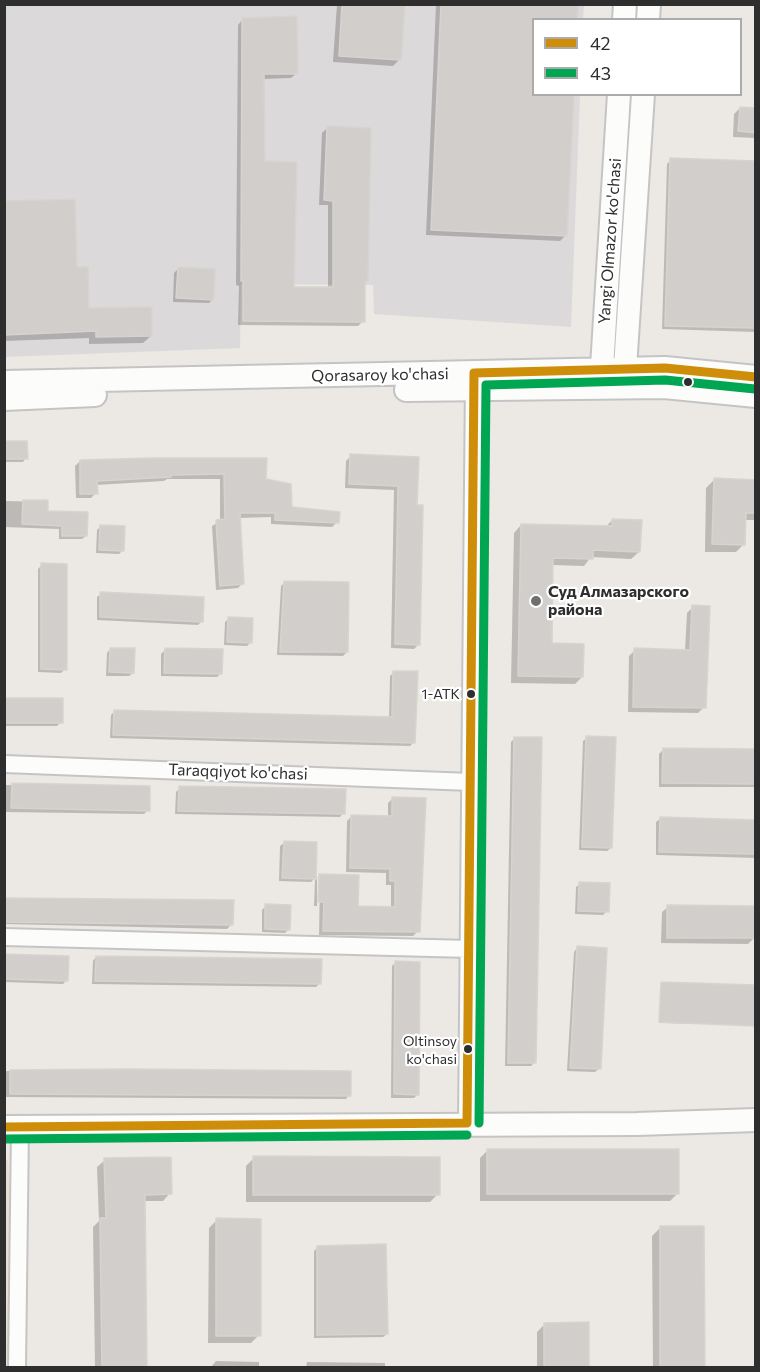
<!DOCTYPE html>
<html>
<head>
<meta charset="utf-8">
<style>
	body { margin:0 }
	#map { position:relative; width:760px; height:1372px; overflow:hidden; background:#ece8e4; font-family:Commissioner,sans-serif }
	canvas { display:block }
	.frame { position:absolute; inset:0; border:6px solid #2e2e2e; pointer-events:none }
	.legend { position:absolute; left:532px; top:18px; width:210px; height:78px; box-sizing:border-box; background:#fff; border:2px solid #ababab; margin:0; padding:8px 10px; list-style:none; font-size:18px; color:#2e2e2e }
	.legend li { display:flex; align-items:center; gap:12px; height:30px }
	.legend b { width:30px; border:2px solid #ababab }
</style>
</head>
<body>
<div id="map">
<canvas width="760" height="1372"></canvas>
<div class="frame"></div>
<ul class="legend">
<li><b style="height:8px;background:#cf8e09"></b>42</li>
<li><b style="height:8px;background:#00a651"></b>43</li>
</ul>
</div>
<script>
const ctx = document.querySelector('canvas').getContext('2d');
ctx.lineJoin = 'round';
function paint(path, color) {
  ctx.fillStyle = color;
  ctx.fill(path, 'evenodd');
}
function poly(rows) {
  const path = new Path2D();
  for (const r of rows) {
    path.moveTo(r[0], r[1]);
    for (let i = 2; i < r.length; i += 2) path.lineTo(r[i], r[i + 1]);
  }
  return path;
}
function trace(path, color, width, dash) {
  ctx.strokeStyle = color;
  ctx.lineWidth = width;
  ctx.lineCap = dash ? 'butt' : 'round';
  ctx.setLineDash(dash || []);
  ctx.stroke(path);
}
function label(font, color, halo, rows, align = 'center') {
  ctx.font = font + ' Commissioner,sans-serif';
  ctx.lineWidth = 4.5;
  ctx.setLineDash([]);
  ctx.textBaseline = 'middle';
  ctx.strokeStyle = halo;
  ctx.fillStyle = color;
  for (const [text, x, y, turn = 0] of rows) {
    ctx.save();
    ctx.translate(x, y);
    ctx.rotate((+turn || 0) * Math.PI / 180);
    ctx.textAlign = isNaN(turn) ? turn : align;
    if (halo) ctx.strokeText(text, 0, 0);
    ctx.fillText(text, 0, 0);
    ctx.restore();
  }
}
paint(poly([
	[4,5,584,5,583,19,534,20,534,94,580,95,571,327,374,314,373,285,241,284,240,348,5,357]
]), '#dcd9db');
paint(poly([
	[5,1160,8,1160,24,1367,5,1368]
]), '#e6e0d3');
paint(poly([
	[337,4,403,4,400,59,393,66,333,62],
	[436,4,576,4,534,20,534,94,566,235,560,241,426,235],
	[243,19,297,73,291,78,262,79,263,163,293,289,328,289,328,205,319,205,322,133,327,128,367,280,363,284,363,321,358,326,238,325,239,286,236,285,238,25],
	[740,108,756,109,756,138,733,137,734,114],
	[671,160,756,162,756,332,662,329,667,164],
	[4,203,75,269,88,309,151,336,143,343,89,344,89,338,4,341],
	[178,269,213,299,209,303,173,302,174,273],
	[4,443,26,458,23,462,4,462],
	[351,456,418,459,416,506,419,644,414,649,391,648,394,490,345,488,346,461],
	[265,459,265,480,290,508,337,522,332,527,271,524,271,517,238,518,243,583,238,588,216,590,212,526,220,521,220,479,167,479,164,481,96,485,96,493,91,498,76,498,75,466,80,461],
	[714,480,756,481,756,520,744,520,744,544,736,552,705,552,706,488],
	[4,501,47,502,46,512,86,536,82,539,59,539,59,529,4,527],
	[612,520,639,552,631,559,591,557,584,566,552,565,550,645,582,677,575,684,511,683,514,533,521,525,606,527],
	[100,527,123,550,119,554,96,553,97,530],
	[42,565,65,669,61,673,38,672,38,569],
	[285,582,347,652,343,656,277,655,281,586],
	[101,594,202,621,198,625,97,620,97,597],
	[693,607,704,707,698,713,628,712,629,656,635,650,685,651,687,613],
	[228,619,251,642,247,646,224,645,225,622],
	[110,649,133,673,129,676,106,676,107,653],
	[165,650,220,674,217,677,161,676,161,654],
	[394,672,414,742,410,746,110,738,111,715,115,711,389,719,390,676],
	[4,699,61,722,57,726,4,726],
	[515,738,535,1062,531,1066,505,1066,511,742],
	[587,738,611,848,607,851,579,850,583,741],
	[663,750,756,750,756,787,659,787,659,754],
	[4,785,149,787,148,810,144,814,4,812],
	[180,788,343,813,340,817,175,814,176,792],
	[393,798,418,931,413,936,319,935,320,878,317,878,317,906,314,906,315,880,320,875,357,908,391,909,391,885,386,885,386,873,346,872,347,821,351,817,388,817,388,803],
	[660,819,756,821,756,858,656,855,656,822],
	[284,843,315,878,311,882,279,881,280,846],
	[580,884,607,911,603,915,575,914,576,887],
	[4,898,231,925,227,929,4,924],
	[266,906,289,929,285,933,262,932,262,910],
	[668,907,754,938,748,944,661,943,662,912],
	[577,948,599,1069,595,1072,567,1071,574,952],
	[4,956,67,980,63,984,4,982],
	[96,957,320,983,316,987,92,984,93,961],
	[396,962,418,1094,414,1098,391,1098,392,966],
	[661,983,753,1025,659,1023],
	[4,1071,350,1073,349,1095,346,1099,4,1097],
	[488,1150,678,1193,670,1201,480,1201,480,1158],
	[254,1158,438,1194,430,1202,246,1202,246,1166],
	[105,1160,170,1193,163,1201,143,1201,145,1368,95,1368,93,1227,99,1221,97,1167],
	[217,1220,259,1335,251,1343,208,1343,209,1228],
	[660,1228,704,1368,653,1368,652,1236],
	[318,1247,387,1334,383,1337,314,1338,314,1251],
	[545,1324,588,1368,537,1368,537,1332],
	[216,1361,259,1362,259,1368,210,1368],
	[307,1362,385,1363,385,1368,306,1368]
]), '#0003');
const building = poly([
	[342,4,405,4,401,60,339,56,342,4],
	[441,4,578,4,577,20,534,20,534,94,574,94,567,236,431,230,441,4],
	[297,16,298,74,264,74,265,161,297,162,294,287,333,287,333,201,324,200,327,126,371,128,368,281,365,281,365,322,243,321,243,281,241,281,242,18,297,16],
	[740,107,756,108,756,133,738,131,740,107],
	[670,158,756,161,756,328,665,326,670,158],
	[75,199,77,267,88,267,89,308,152,307,152,336,96,337,96,331,4,335,4,201,75,199],
	[178,267,215,269,214,300,176,298,178,267],
	[4,441,27,441,28,459,4,459,4,441],
	[350,454,419,457,417,505,423,505,420,645,395,644,398,486,349,484,350,454],
	[152,458,267,458,266,479,291,484,292,507,340,512,339,523,275,520,275,513,240,513,244,584,220,586,216,520,225,519,224,474,171,475,171,477,97,481,98,494,80,494,80,460,152,458],
	[714,478,756,480,756,513,746,513,745,545,712,544,714,478],
	[23,500,48,500,48,511,88,512,87,536,62,536,62,526,22,524,23,500],
	[612,519,642,520,640,552,593,550,593,559,553,558,552,643,584,644,583,677,518,676,521,524,612,526,612,519],
	[100,525,125,526,124,551,99,550,100,525],
	[41,563,67,564,67,670,41,669,41,563],
	[284,581,349,582,348,652,280,652,284,581],
	[100,592,204,597,203,622,100,617,100,592],
	[692,605,710,606,706,708,633,707,634,648,690,650,692,605],
	[228,617,253,618,252,643,227,642,228,617],
	[110,648,135,648,134,673,109,672,110,648],
	[165,648,223,649,222,674,164,673,165,648],
	[393,671,418,671,415,743,113,735,114,710,392,717,393,671],
	[4,698,63,698,63,723,4,723,4,698],
	[586,736,616,737,612,848,582,847,586,736],
	[514,737,542,737,536,1063,508,1063,514,737],
	[663,748,756,749,756,784,662,783,663,748],
	[12,783,150,786,150,811,11,808,12,783],
	[179,786,346,789,345,814,178,811,179,786],
	[392,797,426,798,420,932,323,931,324,902,318,902,319,874,359,875,358,906,395,907,395,881,390,881,390,869,350,868,351,815,392,816,392,797],
	[660,817,755,820,754,854,659,852,660,817],
	[284,841,317,842,316,879,282,878,284,841],
	[579,882,610,883,609,912,578,911,579,882],
	[4,898,234,900,233,925,4,922,4,898],
	[265,904,291,905,290,930,265,929,265,904],
	[667,905,756,906,755,938,667,938,667,905],
	[577,946,607,948,601,1069,570,1068,577,946],
	[4,954,69,956,68,981,4,979,4,954],
	[96,956,322,959,321,984,95,981,96,956],
	[395,961,420,962,419,1095,394,1094,395,961],
	[661,982,756,985,755,1026,659,1022,661,982],
	[128,1069,351,1071,351,1096,10,1094,10,1070,128,1069],
	[487,1149,679,1149,679,1194,487,1194,487,1149],
	[253,1156,440,1157,440,1195,253,1195,253,1156],
	[171,1157,172,1194,145,1195,147,1368,102,1368,100,1218,106,1218,104,1158,171,1157],
	[216,1218,261,1219,261,1336,216,1336,216,1218],
	[660,1226,704,1226,705,1368,660,1368,660,1226],
	[386,1244,388,1334,317,1335,317,1246,386,1244],
	[589,1322,589,1368,544,1368,544,1323,589,1322]
]);
paint(building, '#d1cecb');
trace(building, '#d7d4d0', 1.5);
const street = poly([
	[4,764,471,782],
	[4,937,470,949],
	[467,1123,474,379],
	[17,1368,20,1127]
]);
const secondary = poly([
	[624,20,625,4],
	[648,20,649,4],
	[4,382,665,368,756,377],
	[601,383,619,94],
	[624,383,643,94],
	[406,390,664,387,756,396],
	[4,399,95,395],
	[4,1127,637,1124,756,1120]
]);
trace(street, '#c5c4c5', 20);
trace(secondary, '#c5c4c5', 26);
trace(street, '#fcfcfb', 16);
trace(secondary, '#fcfcfb', 22);
trace(poly([
	[467,1123,474,373,665,368,756,377],
	[4,1127,467,1123]
]), '#cf8e09', 9);
trace(poly([
	[479,1123,486,385,665,380,755,389],
	[4,1139,467,1135]
]), '#00a651', 9);
for (const [x, y, r, color] of [
	[688,382,5,"#2e2e2e"],
	[536,601,6,"#706f6e"],
	[471,694,5,"#2e2e2e"],
	[468,1049,5,"#2e2e2e"]
]) {
  const dot = new Path2D();
  dot.arc(x, y, r, 0, 2 * Math.PI);
  ctx.fillStyle = color;
  ctx.fill(dot);
  trace(dot, '#fff', 2);
}
label('14px', '#2e2e2e', '#fff', [
	["1-ATK",460,694],
	["Oltinsoy",457,1041],
	["ko'chasi",457,1059]
], 'right');
label('16px', '#2e2e2e', '#fff', [
	["Yangi Olmazor ko'chasi",610,241,-86],
	["Qorasaroy ko'chasi",380,375,-1],
	["Taraqqiyot ko'chasi",238,772,2]
]);
label('bold 16px', '#2e2e2e', '#fff', [
	["Суд Алмазарского",548,592],
	["района",548,610]
], 'left');
</script>
</body>
</html>
